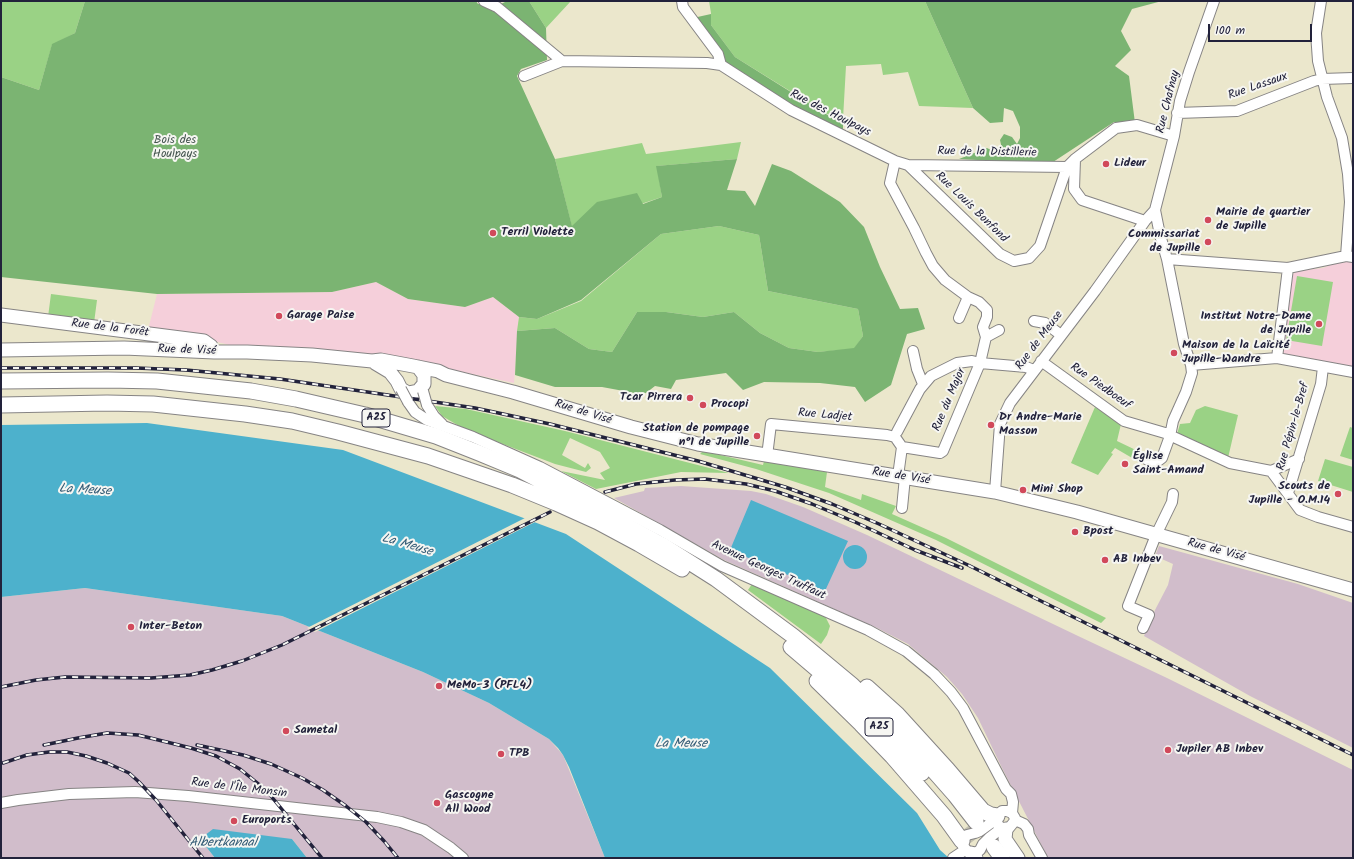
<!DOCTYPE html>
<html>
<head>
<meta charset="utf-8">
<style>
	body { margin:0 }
	#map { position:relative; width:1354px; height:859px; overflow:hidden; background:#ebe7cc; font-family:Kalam,sans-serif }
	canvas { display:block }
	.frame { position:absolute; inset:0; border:2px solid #22223b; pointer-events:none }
	.scale { position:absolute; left:1208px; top:24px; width:104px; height:18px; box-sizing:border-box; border:2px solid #22223b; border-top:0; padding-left:5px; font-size:12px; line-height:14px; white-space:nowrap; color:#22223b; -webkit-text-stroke:3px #f6f6f2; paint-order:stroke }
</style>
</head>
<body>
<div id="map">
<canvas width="1354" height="859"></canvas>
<div class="frame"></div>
<div class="scale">100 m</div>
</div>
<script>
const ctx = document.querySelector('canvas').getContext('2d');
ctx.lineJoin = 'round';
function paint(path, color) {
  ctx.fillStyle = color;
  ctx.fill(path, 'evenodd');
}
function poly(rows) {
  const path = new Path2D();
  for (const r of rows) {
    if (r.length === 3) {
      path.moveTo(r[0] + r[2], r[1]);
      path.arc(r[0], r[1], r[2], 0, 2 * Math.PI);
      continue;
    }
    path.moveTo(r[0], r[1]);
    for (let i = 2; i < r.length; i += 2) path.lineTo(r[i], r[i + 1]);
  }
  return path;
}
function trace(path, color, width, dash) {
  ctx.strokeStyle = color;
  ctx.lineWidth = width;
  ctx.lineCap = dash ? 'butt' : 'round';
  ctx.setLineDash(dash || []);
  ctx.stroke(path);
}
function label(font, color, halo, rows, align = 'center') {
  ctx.font = font + ' Kalam,sans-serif';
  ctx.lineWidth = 4;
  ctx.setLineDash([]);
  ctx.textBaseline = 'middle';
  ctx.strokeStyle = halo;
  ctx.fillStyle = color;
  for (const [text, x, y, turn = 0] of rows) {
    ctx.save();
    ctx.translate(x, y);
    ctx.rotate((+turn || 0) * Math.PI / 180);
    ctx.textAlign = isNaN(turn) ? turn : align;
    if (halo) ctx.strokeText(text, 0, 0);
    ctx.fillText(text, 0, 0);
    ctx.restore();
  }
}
paint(poly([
	[1353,261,1353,368,1284,356,1281,352,1292,277,1293,274,1297,271,1323,268,1333,264],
	[376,282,408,299,465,307,493,297,519,317,514,383,415,362,361,354,312,348,234,346,205,339,148,330,157,294,332,292]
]), '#f5cfda');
paint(poly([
	[681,486,751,491,766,494,803,507,867,535,1076,635,1167,678,1353,770,1353,858,1048,858,1002,768,978,718,962,694,947,677,908,644,877,628,724,560,614,498,644,491,645,488],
	[1159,546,1298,584,1353,603,1353,748,1250,696,1144,636,1155,610,1168,585,1173,564,1155,556],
	[85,588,282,616,423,672,489,703,549,739,563,755,605,858,307,858,292,839,200,839,215,858,1,858,1,597]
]), '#d1bdcb');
paint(poly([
	[1,1,85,1,75,33,52,45,39,90,1,77],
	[529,1,571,1,546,28],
	[709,1,925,1,973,108,919,106,908,72,883,75,881,64,846,66,843,119,832,117,735,57,711,25,711,13],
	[741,142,737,159,657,166,662,197,572,227,555,159,642,143,646,154],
	[719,226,759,235,768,291,858,309,863,336,854,349,818,352,789,348,760,333,734,312,703,317,666,312,637,312,612,352,589,349,555,328,517,331,519,317,537,319,581,301,661,234],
	[1297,276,1333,282,1322,346,1286,340],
	[51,294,97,300,94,323,48,317],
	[435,406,466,409,565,431,729,473,681,472,596,489,561,471,605,480,600,473,610,468,600,452,570,438,562,455,585,468,588,463,591,468,586,472,555,464,466,430,442,416],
	[1205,406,1238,415,1228,458,1177,434,1180,424,1190,423,1196,410],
	[1095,407,1121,424,1117,441,1142,453,1139,462,1115,448,1111,453,1113,454,1098,475,1071,463],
	[1350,427,1353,428,1353,460,1340,456],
	[703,451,763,465,764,461,827,472,825,487,861,500,862,494,896,506,892,514,946,538,1106,618,1101,623,936,540,829,493,756,469,700,454],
	[1325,459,1353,467,1353,492,1318,481],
	[752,584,821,614,826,618,830,626,827,635,821,644,748,590]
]), '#9ad285');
paint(poly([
	[85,1,476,1,478,4,499,5,507,1,529,1,546,28,547,60,521,69,517,76,555,159,572,226,597,202,637,193,643,204,662,197,656,166,737,159,727,190,745,191,755,206,772,164,791,171,840,202,864,227,880,267,900,309,918,308,925,329,907,334,891,385,865,402,855,387,820,383,764,382,743,390,726,373,676,380,671,389,655,386,646,393,640,394,602,387,555,387,515,375,517,331,555,328,589,349,612,352,637,312,666,312,703,317,734,312,760,333,789,348,818,352,854,348,863,336,858,309,768,291,759,235,719,226,661,234,581,300,537,319,519,317,493,297,465,307,408,299,376,282,332,292,157,294,1,277,1,77,39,90,52,44,75,33],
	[925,1,1162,1,1132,9,1121,31,1131,50,1115,66,1129,76,1135,123,1114,122,1050,164,959,159,987,148,995,152,1002,149,1000,140,1004,134,1012,137,1017,144,1020,138,1020,127,1013,111,1004,108,1003,122,990,123,973,108],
	[711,14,711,25,735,57,834,119,843,119,843,131,808,115,726,63,693,18]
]), '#7bb472');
paint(poly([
	[147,423,343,450,566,534,770,668,917,813,940,850,949,858,605,858,569,767,563,755,558,748,549,739,489,703,423,672,282,616,85,588,1,597,1,425],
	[751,500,848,541,825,591,730,550],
	[855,557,12],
	[213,829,292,839,307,858,215,858,200,839]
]), '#4db1cc');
paint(poly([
	[527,517,537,521,315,632,307,628]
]), '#ebe7cc');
trace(poly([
	[967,827,986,853]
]), '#c3c0af', 15, [15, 8]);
const minor = poly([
	[484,1,497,7,562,61],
	[682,1,683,7,718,54,721,65],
	[1214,1,1189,72,1180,101,1174,136,1155,210,1160,235,1167,259,1184,344,1191,365,1277,358,1353,372],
	[1321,1,1316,33,1318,61,1327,97,1342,138,1348,174,1350,202,1346,256],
	[524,76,562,61,707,63,721,65,791,110,895,161,908,165,1000,254,1014,261,1029,258,1040,246,1067,167,1075,159,1116,128,1137,125,1174,136],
	[1177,113,1237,111,1314,81,1322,79,1353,78],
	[1075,159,1074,189,1082,200,1145,221],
	[895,161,890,183,914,228,926,253,933,266,945,280,968,297,979,302,987,310,987,317,983,327,986,337,980,363,972,361,957,363,931,376,920,389,897,432],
	[908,165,1067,167],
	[1167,259,1288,268,1346,256,1353,257],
	[959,318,968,297],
	[1034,321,1045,323,1061,335],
	[986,337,999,330],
	[913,351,917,369,923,384],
	[1277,358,1288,268],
	[1041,361,1124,421,1165,433,1230,463,1271,471,1299,459],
	[408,402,415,412,427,420,473,437,540,467,660,530,722,566,868,630,906,651,934,674,951,692,963,708,1006,789,1011,794,1013,802,1012,813],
	[427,405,434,416,442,424],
	[767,456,771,424,887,435,895,437,902,447],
	[1144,458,1152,462,1158,461,1162,458,1170,436,1173,421,1186,392,1192,373,1191,365],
	[1271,471,1300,510,1318,517,1353,527],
	[898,476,902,447,940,453,943,451,980,363,1026,367,1034,370],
	[995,492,1000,424,1010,403,1095,291,1145,221,1155,210],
	[1288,493,1321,384,1323,367],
	[902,508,905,477],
	[1143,628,1149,615,1128,606,1156,535,1172,502,1173,494],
	[1,803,18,800,69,794,135,792,188,796,377,817,401,822,424,830,451,848,463,858],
	[996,817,998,825,1003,829,1009,828,1014,822,1015,818,1012,813,1007,811,1002,811,991,823,980,831,975,833,967,835,962,841,963,846,969,853,977,852,980,850,983,844,989,838,1002,828],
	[1015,820,1024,824,1028,829,1029,835,1042,858],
	[953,858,965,850]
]);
const major = poly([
	[1,315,204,341,211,346,214,352],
	[1,350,124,348,214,352,247,352,312,355,372,361,381,360,413,366,438,371,446,375,513,392,631,427,698,444,995,492,1077,512,1353,590],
	[375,363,390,372,397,381,401,389,408,393,418,391,424,384,424,375,418,367],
	[1006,829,1005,839,1018,858],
	[971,853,976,858]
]);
const highway = poly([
	[1,381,108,380,157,381,251,391,296,399,365,415,436,436,479,453,520,470,603,513,664,546,716,579,793,636,852,685,903,736,955,795,976,822],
	[1,405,107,403,153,404,245,414,292,421,338,432,428,456,512,485,556,503,598,522,639,544,682,569],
	[791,647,845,693,879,726,922,773],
	[817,681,861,724,892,756,944,816,962,841],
	[867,687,897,714,948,770,983,811,991,815,997,816],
	[994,847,1002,858]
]);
trace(minor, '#868484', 12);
trace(major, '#868484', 15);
trace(highway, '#868484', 17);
trace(minor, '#fff', 10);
trace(major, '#fff', 13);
trace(highway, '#fff', 15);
const rail = poly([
	[1,368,136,368,186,370,280,379,475,408,550,424,698,461,785,487,832,504,879,524,968,565,1353,755],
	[605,492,636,484,675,480,705,479,746,484,775,491,812,504,855,522,915,550,962,568],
	[1,687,36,680,65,677,151,678,190,675,212,670,242,661,282,645,550,512],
	[44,745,78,738,107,733,138,735,191,748,216,756,240,769,266,790,322,858],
	[197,745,243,755,271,764,302,778,323,790,346,806,366,822,384,841,398,858],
	[3,763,27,755,49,752,67,752,86,756,107,763,129,773,139,782,156,800,203,858]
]);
trace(rail, '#22223b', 3.5);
trace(rail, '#f6f6f2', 2, [6]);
const minorBridge = poly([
	[401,389,408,402],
	[423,391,427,405]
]);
trace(minorBridge, '#868484', 12, []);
trace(minorBridge, '#fff', 10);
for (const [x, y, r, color] of [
	[1106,164,4,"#d1495b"],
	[1208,220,4,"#d1495b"],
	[493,233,4,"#d1495b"],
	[1208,242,4,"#d1495b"],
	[279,316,4,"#d1495b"],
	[1319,324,4,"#d1495b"],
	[1174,353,4,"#d1495b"],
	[690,398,4,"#d1495b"],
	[703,405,4,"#d1495b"],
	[991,425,4,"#d1495b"],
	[757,436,4,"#d1495b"],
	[1125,464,4,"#d1495b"],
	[1023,490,4,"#d1495b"],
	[1338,494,4,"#d1495b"],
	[1075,532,4,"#d1495b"],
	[1105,560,4,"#d1495b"],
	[131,627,4,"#d1495b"],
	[439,686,4,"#d1495b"],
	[286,731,4,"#d1495b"],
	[1168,750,4,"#d1495b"],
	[501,754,4,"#d1495b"],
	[437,803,4,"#d1495b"],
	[234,821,4,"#d1495b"]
]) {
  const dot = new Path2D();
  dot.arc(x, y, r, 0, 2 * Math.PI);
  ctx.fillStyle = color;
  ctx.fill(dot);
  trace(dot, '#f6f6f2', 1.5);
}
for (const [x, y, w] of [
	[376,418,28],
	[879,727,28]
]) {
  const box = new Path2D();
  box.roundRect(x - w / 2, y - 9, w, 18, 3);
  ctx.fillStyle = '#f6f6f2';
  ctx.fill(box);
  trace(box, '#22223b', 1);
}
label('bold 11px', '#22223b', null, [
	["A25",376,418],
	["A25",879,727]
]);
label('12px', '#22223b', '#f6f6f2', [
	["Rue Lassaux",1258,87,-19],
	["Rue Chafnay",1169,102,-76],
	["Rue des Houlpays",830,114,27],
	["Rue de la Distillerie",987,153,1],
	["Rue Louis Bonfond",971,208,44],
	["Rue de la Forêt",110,329,7],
	["Rue de Meuse",1040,341,-53],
	["Rue de Visé",187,351,2],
	["Rue Piedboeuf",1100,387,35],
	["Rue du Major",950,400,-67],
	["Rue de Visé",583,413,17],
	["Rue Ladjet",825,416,5],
	["Rue Pépin-le-Bref",1294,427,-74],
	["Rue de Visé",901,477,9],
	["Rue de Visé",1216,551,15],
	["Avenue Georges Truffaut",768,571,25],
	["Rue de l'Île Monsin",239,789,7]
]);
label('12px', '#465751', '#f6f6f2', [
	["Bois des",175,141],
	["Houlpays",175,155]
]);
label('bold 12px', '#22223b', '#f6f6f2', [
	["Lideur",1114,164],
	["Mairie de quartier",1216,213],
	["de Jupille",1216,227],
	["Terril Violette",501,233],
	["Commissariat",1200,235,"right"],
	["de Jupille",1200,249,"right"],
	["Garage Paise",287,316],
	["Institut Notre-Dame",1311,317,"right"],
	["de Jupille",1311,331,"right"],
	["Maison de la Laïcité",1182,346],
	["Jupille-Wandre",1182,360],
	["Tcar Pirrera",682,398,"right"],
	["Procopi",711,405],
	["Dr Andre-Marie",999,418],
	["Masson",999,432],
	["Station de pompage",749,429,"right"],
	["n°1 de Jupille",749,443,"right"],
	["Église",1133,457],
	["Saint-Amand",1133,471],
	["Scouts de",1330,487,"right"],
	["Jupille - O.M.14",1330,501,"right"],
	["Mini Shop",1031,490],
	["Bpost",1083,532],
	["AB Inbev",1113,560],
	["Inter-Beton",139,627],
	["MeMo-3 (PFL4)",447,686],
	["Sametal",294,731],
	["Jupiler AB Inbev",1176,750],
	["TPB",509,754],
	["Gascogne",445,796],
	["All Wood",445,810],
	["Euroports",242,821]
], 'left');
label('italic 13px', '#335b75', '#f6f6f2', [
	["La Meuse",85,491,3],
	["La Meuse",407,546,16],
	["La Meuse",681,745],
	["Albertkanaal",223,844]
]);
</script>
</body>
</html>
